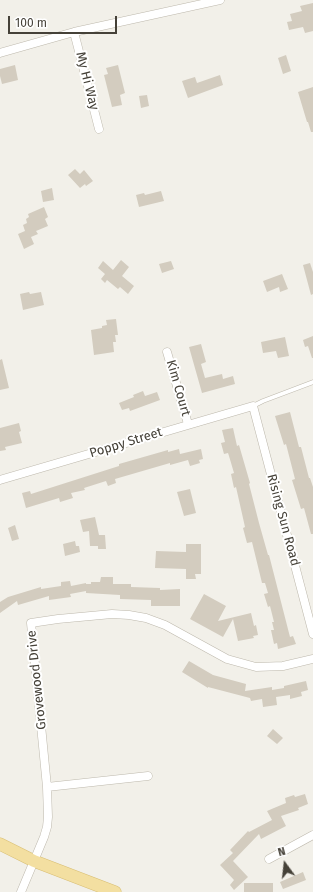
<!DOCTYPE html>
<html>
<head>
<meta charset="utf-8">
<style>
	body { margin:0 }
	#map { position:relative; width:313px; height:892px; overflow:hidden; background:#f2f0e9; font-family:"Fira Sans",sans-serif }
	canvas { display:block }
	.north { position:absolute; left:265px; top:844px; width:40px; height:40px; -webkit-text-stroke:3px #fff; paint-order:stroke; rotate:345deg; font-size:11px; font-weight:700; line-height:16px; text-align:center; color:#454138 }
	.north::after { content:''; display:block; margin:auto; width:14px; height:18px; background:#454138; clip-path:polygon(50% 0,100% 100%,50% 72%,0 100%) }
	.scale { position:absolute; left:8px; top:16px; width:109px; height:18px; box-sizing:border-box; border:2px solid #454138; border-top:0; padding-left:5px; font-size:12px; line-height:14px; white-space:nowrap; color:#454138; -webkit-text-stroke:3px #fff; paint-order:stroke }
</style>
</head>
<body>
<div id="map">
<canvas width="313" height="892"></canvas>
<div class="north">N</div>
<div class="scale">100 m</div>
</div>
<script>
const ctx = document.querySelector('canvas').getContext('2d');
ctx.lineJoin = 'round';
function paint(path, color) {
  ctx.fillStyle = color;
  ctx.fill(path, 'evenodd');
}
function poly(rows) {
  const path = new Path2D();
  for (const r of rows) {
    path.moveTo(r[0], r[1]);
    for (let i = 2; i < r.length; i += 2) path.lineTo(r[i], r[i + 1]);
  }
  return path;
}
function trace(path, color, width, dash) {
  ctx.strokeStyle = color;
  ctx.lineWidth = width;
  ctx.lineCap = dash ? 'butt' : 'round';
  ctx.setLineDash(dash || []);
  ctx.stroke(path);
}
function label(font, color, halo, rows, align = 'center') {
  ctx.font = font + ' "Fira Sans",sans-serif';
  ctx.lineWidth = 4;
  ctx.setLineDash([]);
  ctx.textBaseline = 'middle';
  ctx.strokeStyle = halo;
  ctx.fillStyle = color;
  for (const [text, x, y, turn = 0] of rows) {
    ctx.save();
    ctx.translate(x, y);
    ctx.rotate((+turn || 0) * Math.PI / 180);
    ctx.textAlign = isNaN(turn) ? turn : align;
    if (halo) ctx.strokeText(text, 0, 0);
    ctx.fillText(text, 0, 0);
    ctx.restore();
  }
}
paint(poly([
	[313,3,313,31,305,33,303,27,289,30,287,22,292,21,290,14,302,11,300,6],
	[286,55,291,71,283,74,278,58],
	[15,65,18,80,2,84,0,76,0,69],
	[118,65,125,93,120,95,122,105,112,107,104,75,108,74,106,68],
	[220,75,223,85,188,98,182,81,195,77,197,83],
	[313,87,313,132,311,132,308,122,307,122,298,92],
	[147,95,149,106,141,108,139,96],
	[75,169,80,174,84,170,93,181,86,186,85,184,80,188,68,175],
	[52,188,54,200,43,202,41,191],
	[161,191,164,201,139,207,136,195,144,193,145,195],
	[44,207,48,217,45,219,48,226,36,231,38,234,31,237,34,244,24,249,18,234,25,231,23,225,27,223,26,219,29,217,28,214],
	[121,260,129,267,122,276,134,286,128,294,120,287,118,289,107,280,105,283,101,279,105,274,98,268,103,261,113,270],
	[171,261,174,269,162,273,159,264],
	[310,263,313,272,313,294,311,295,303,265],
	[282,274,288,289,280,292,279,287,267,292,263,281],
	[29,292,30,294,41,292,44,305,23,310,20,294],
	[116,319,118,335,115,335,116,342,113,342,114,352,94,355,91,330,102,328,102,326,107,325,106,320],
	[313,336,313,358,312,358,308,346,305,347,303,340],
	[285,337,289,356,278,358,276,351,263,353,261,342],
	[201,344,206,362,201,364,205,378,222,374,223,379,233,376,235,384,202,393,189,347],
	[2,359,9,388,0,390,0,360],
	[143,391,145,396,157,392,160,400,130,411,129,408,122,410,119,403,134,397,133,395],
	[290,412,299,447,301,447,309,478,310,478,313,487,313,534,311,534,304,508,301,509,292,480,295,479,286,444,284,445,275,416],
	[19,423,21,431,19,432,22,443,5,447,6,450,0,451,0,428],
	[233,428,237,446,239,445,250,483,249,484,259,523,268,555,269,555,290,637,293,636,296,644,278,649,277,643,274,644,271,630,274,630,272,622,274,622,270,606,268,607,264,594,268,593,265,583,262,583,252,542,247,543,243,528,245,527,236,487,234,488,231,474,234,473,229,456,228,453,224,454,221,443,225,442,222,430],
	[179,449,180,454,201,449,203,459,199,460,200,463,190,466,188,460,170,465,170,463,115,479,116,483,108,486,106,481,84,488,85,490,71,493,73,498,60,502,59,498,26,508,22,493,30,491,31,494,119,466,119,464,168,450,168,452],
	[190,489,196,513,184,516,177,492],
	[95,517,99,535,105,535,106,549,98,549,98,546,90,546,89,531,83,532,80,520],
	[15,525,19,539,12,541,8,528],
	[75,541,76,546,79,546,80,552,65,556,63,544],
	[186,544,201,544,201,574,195,574,196,579,186,579,186,569,155,568,156,551,186,552],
	[101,577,113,577,113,584,131,584,131,587,160,588,160,590,180,589,180,606,151,606,151,600,120,599,120,595,86,593,86,591,70,594,71,597,49,600,49,596,18,605,17,601,0,613,0,602,8,597,41,587,41,589,61,586,61,582,70,581,71,586,86,583,86,584,91,584,91,582,100,582],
	[204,594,226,606,218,621,251,613,254,626,256,625,258,635,253,636,254,638,238,641,233,619,223,637,190,619],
	[189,661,213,675,246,684,245,691,272,687,272,690,284,688,284,686,306,681,308,690,301,692,302,696,290,699,290,695,276,697,277,705,263,707,262,699,251,701,250,698,208,687,208,688,182,672],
	[273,729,283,738,277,744,267,736],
	[305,794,308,804,298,808,299,810,281,816,286,826,261,839,259,834,233,861,248,877,234,890,230,885,234,880,220,865,233,853,230,850,248,831,249,832,272,820,267,811,274,808,286,803,285,798,294,795,295,797],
	[303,872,306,880,283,889,280,882],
	[244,883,273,883,273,892,244,892]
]), '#d3ccbf');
const service = poly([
	[253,406,263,401,313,382]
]);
const minor = poly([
	[74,32,99,129],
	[0,53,74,32,220,0],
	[167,352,188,424],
	[0,480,253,406,313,634],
	[47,787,148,776],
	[269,859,313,835],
	[21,892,44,837,47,827,48,817,47,787,31,623,58,619,112,614,129,615,146,618,165,625,227,659,256,667,283,666,313,659]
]);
const primary = poly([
	[0,844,34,861,115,892]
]);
trace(service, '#bdb8ac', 5);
trace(minor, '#bdb8ac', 9);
trace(primary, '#d7bd72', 13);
trace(service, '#fff', 4);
trace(minor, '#fff', 8);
trace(primary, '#f3dfa1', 12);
label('13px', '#454138', '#fff', [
	["My Hi Way",87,81,76],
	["Kim Court",178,388,74],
	["Poppy Street",126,443,-17],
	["Rising Sun Road",283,520,75],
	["Grovewood Drive",37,680,-96]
]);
</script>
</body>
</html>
